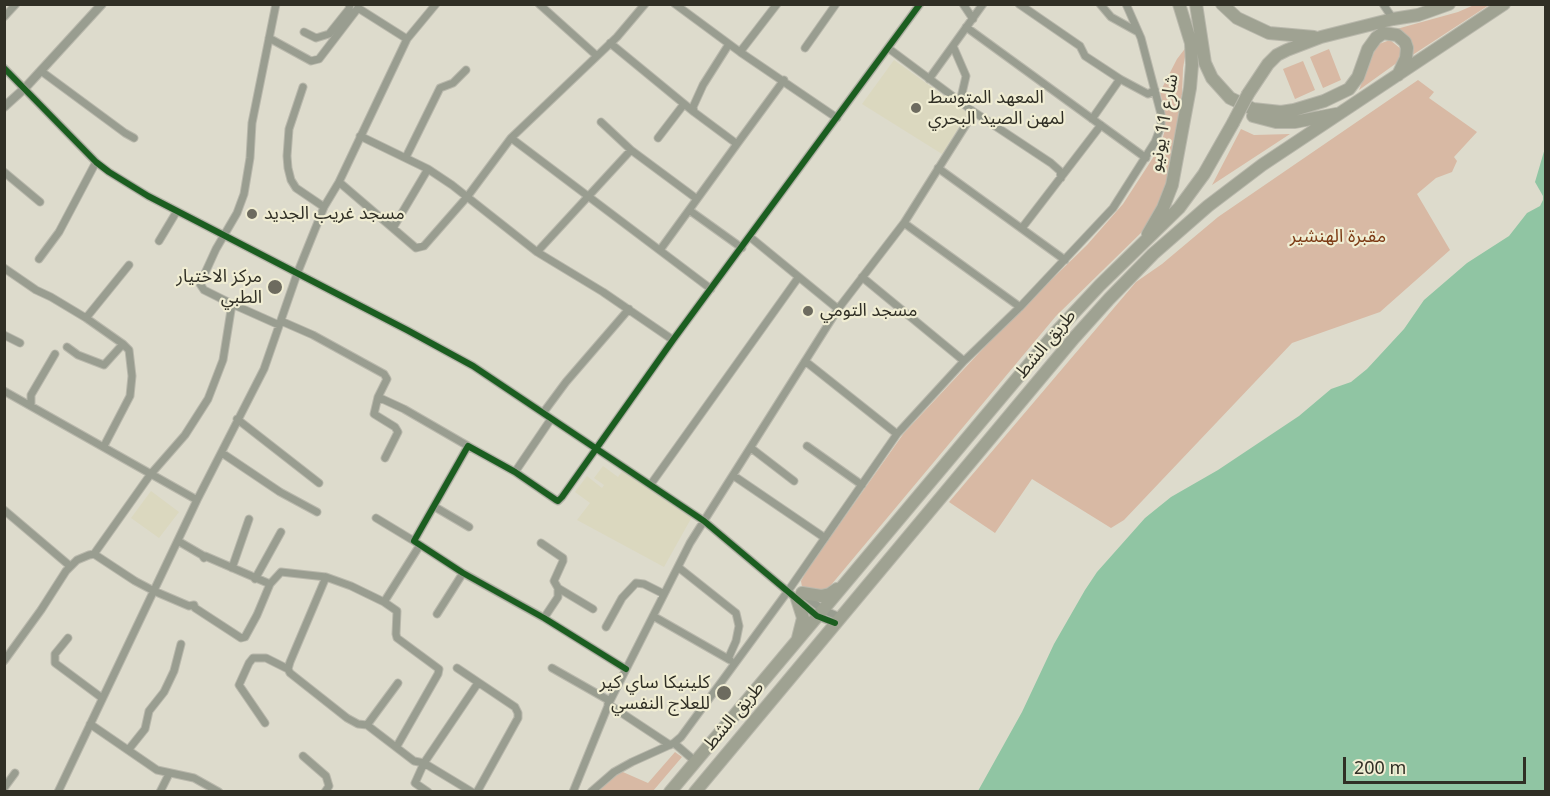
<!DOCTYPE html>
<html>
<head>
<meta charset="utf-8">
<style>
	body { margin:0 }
	#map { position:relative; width:1550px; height:796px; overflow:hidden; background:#dddbcc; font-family:"Noto Sans",sans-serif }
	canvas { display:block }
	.frame { position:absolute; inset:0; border:6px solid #302f25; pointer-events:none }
	.scale { position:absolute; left:1343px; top:757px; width:183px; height:27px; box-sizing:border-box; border:3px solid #302f25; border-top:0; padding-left:8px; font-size:18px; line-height:21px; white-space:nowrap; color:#302f25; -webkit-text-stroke:4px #f0edd3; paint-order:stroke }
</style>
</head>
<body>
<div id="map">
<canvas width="1550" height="796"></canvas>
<div class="frame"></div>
<div class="scale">200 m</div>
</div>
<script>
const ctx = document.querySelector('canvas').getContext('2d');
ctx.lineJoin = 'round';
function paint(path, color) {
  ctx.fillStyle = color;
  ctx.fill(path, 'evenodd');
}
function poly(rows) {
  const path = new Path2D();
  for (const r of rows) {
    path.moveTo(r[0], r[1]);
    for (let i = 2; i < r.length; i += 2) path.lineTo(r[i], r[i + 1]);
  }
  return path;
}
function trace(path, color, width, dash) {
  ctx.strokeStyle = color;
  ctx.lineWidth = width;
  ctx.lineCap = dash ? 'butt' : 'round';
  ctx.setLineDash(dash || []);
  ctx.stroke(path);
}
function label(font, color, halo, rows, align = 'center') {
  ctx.font = font + ' "Noto Sans","Noto Sans Arabic",sans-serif';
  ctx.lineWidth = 4.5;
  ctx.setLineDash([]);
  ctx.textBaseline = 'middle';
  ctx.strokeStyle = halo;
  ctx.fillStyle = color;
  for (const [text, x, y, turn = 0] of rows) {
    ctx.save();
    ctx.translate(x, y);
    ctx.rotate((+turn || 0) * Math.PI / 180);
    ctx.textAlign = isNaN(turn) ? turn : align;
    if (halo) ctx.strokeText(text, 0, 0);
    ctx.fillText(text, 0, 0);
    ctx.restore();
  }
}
paint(poly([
	[894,60,968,113,942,154,862,104],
	[603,466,618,477,623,470,693,515,664,567,577,520,590,503,575,492,587,476,602,488,604,485,594,478],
	[151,491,179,512,159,538,131,518]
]), '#dbd8bf');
paint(poly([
	[1474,5,1489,5,1411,56,1393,30,1458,12],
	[1390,40,1401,49,1402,54,1398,62,1359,90,1374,52,1379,44],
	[1187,46,1183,68,1182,94,1167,183,1160,206,1147,227,1056,316,826,591,808,591,802,587,801,581,807,570,904,433,1008,322,1087,245,1123,204,1160,147,1165,130,1164,108,1160,92,1177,59],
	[1329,49,1341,80,1323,88,1310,57],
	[1303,61,1315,90,1295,99,1283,69],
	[1418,80,1434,92,1429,98,1477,132,1454,157,1457,161,1452,172,1436,178,1417,194,1450,250,1380,312,1292,343,1124,520,1111,528,1032,479,995,533,949,502,1136,282,1162,264,1218,217],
	[1241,129,1254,135,1290,134,1212,185],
	[675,752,682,757,653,791,595,792,616,769,648,783]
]), '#d8b9a4');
paint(poly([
	[1545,148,1545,791,978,791,1022,712,1054,644,1085,590,1097,572,1145,518,1171,497,1218,470,1299,416,1331,389,1351,382,1367,369,1404,329,1424,300,1467,263,1509,236,1527,213,1540,206,1543,200,1543,196,1535,182]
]), '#90c5a3');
const minor = poly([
	[539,4,597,56],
	[675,4,740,52,837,118],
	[963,4,973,19],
	[1019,4,1080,46,1085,56,1120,79,1148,94,1155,90],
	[1100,4,1111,17,1138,32],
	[1383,4,1393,19],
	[4,17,16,4],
	[966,27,1146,158],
	[304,32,316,38,329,34,349,9,350,4],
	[269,38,311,61,319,59,358,8,407,39],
	[610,43,694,112],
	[953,46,966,76,960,102],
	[805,48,836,4],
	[740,52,777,4],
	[4,68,96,162,109,172,148,196,407,330,473,366,704,521,817,616,835,623],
	[41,71,125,133,134,138],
	[929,79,983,4],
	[303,87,289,129,287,156,288,168,291,180,296,188,324,207],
	[974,112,1051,163,1060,171,1061,178],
	[1092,119,1120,79],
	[601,122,631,150],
	[360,136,428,169,452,185,537,252,603,292,673,340],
	[511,138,711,289],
	[658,138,684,104],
	[737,144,784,80],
	[406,157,440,88,453,83,466,70],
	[938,168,1065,260],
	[4,172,40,202],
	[339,182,416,248,424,246,467,197,511,138,617,37,645,4],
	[689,210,742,248],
	[904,223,1020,307],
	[393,228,428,169],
	[1022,228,1101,125],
	[750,237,838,309],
	[159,241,177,211],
	[660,250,737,144,694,112,693,107,703,85,729,44],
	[537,252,631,150,697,199],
	[39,259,59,232,96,162],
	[4,268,36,290,51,297,86,318,123,344,129,350,132,376,130,396,104,446],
	[232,304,204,290,200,284,216,249,237,213,244,194,250,158,252,123,276,4],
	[86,318,129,265],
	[281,321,313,335,384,374,387,379,378,397],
	[4,335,20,343],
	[67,347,78,355,104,365,123,344],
	[805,361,897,434],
	[964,361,1020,307,1113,208,1155,142,1161,126,1161,114,1141,38,1126,4],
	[4,391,197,500],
	[31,405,31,395,55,354],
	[543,413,566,382,629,309],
	[237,419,319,483],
	[807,446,862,485],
	[751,448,794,481],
	[222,453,280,492,317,512],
	[385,458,398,432,395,427,374,414,378,397,404,409,468,446],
	[515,472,551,419],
	[734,476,825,538],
	[651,484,798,278],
	[435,507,469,527],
	[4,510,70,566],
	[376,518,414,541],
	[178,541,202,555,204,558,205,556,270,584,281,572,326,577,351,586,384,602,420,545],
	[541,543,563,558,563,561,554,581,558,588,558,597,544,618],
	[94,554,150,475,185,435,208,399,223,360,232,304,279,325],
	[678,567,736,613,739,626,736,641,728,659],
	[232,568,249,519],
	[326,577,290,662,288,669,290,673,347,718,358,724,367,725,414,761,424,763,415,783,428,792],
	[255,579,281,532],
	[558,588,593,609],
	[804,595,823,610,840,617],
	[384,602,397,611,396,634,397,638,439,669,438,674,397,746],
	[437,614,463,573],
	[653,616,730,660],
	[606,627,622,598,636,583,644,584,664,594],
	[68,638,55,654,55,663,102,698],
	[4,661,41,610,66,571,77,560,89,555,94,554,135,581,154,591,189,606,194,605,195,608,241,638,245,637,257,615,270,584],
	[457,668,515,707,518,713,518,718,477,792],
	[552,668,610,701],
	[626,669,544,618,463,573,414,541,468,446,515,472,556,500,558,501,562,497,673,340,920,4],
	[608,704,670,745],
	[265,723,239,685,249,663,253,658,266,658,288,669],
	[90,724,157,770,194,778,219,792],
	[367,725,398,683],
	[674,743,696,762],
	[129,749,145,729,149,711,164,692,174,671,181,644],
	[303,756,326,776,329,786,325,792],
	[4,788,15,773],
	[58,792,197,500,264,369,297,274,324,207,339,182,407,39,436,4],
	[160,792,169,774],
	[472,792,424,763,478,683],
	[573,792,610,701,690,543,838,309,904,223,974,112,888,48],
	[591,792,614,772,632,762,674,743,681,737,788,591,897,434,964,361,862,277]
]);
const tertiary = poly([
	[4,107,25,88,102,4]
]);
const trunk = poly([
	[1196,4,1205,63,1212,78,1230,98,1253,109,1281,112,1294,110,1324,101,1349,89,1358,77,1368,49,1376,38,1383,33,1397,35,1405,42,1407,48,1406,58,1398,75],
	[1222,4,1237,18,1269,33,1314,37],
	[1248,94,1268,64,1277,55,1287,50,1321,37,1393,19,1418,15,1449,4],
	[1253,116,1276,122,1295,122,1336,114],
	[1148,234,1163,208,1172,185,1190,88,1192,65,1191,43,1179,4],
	[802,593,821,596,830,594,837,589],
	[797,599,803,618,798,638],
	[670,792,1056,332,1100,285,1179,208,1204,174,1233,123],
	[695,792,1074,338,1109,299,1153,254,1208,206,1262,165,1504,4]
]);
trace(minor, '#b9b8ac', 9);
trace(tertiary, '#b9b8ac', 10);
trace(trunk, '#b9b8ac', 14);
trace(minor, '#999d90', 7);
trace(tertiary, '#999d90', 8);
trace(trunk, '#9fa292', 12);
const trunkBridge = poly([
	[1233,123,1248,94]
]);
trace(trunkBridge, '#b9b8ac', 14, []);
trace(trunkBridge, '#9fa292', 12);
trace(poly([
	[4,68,96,162,109,172,148,196,407,330,473,366,704,521,817,616,835,623],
	[626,669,544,618,463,573,414,541,468,446,515,472,556,500,558,501,562,497,673,340,920,4]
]), '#1b5e20', 6);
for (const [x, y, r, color] of [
	[916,108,6,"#6d6b5f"],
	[252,214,6,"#6d6b5f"],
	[275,287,8,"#6d6b5f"],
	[808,311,6,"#6d6b5f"],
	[724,693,8,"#6d6b5f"]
]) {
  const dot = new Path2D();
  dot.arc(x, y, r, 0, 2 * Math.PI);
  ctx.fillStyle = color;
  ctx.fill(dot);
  trace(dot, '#f0edd3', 2);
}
label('18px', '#302f25', '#f0edd3', [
	["المعهد المتوسط",928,98],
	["لمهن الصيد البحري",928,119],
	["مسجد غريب الجديد",264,214],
	["مركز الاختيار",262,277,"right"],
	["الطبي",262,298,"right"],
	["مسجد التومي",820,311],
	["كلينيكا ساي كير",710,683,"right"],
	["للعلاج النفسي",710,704,"right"]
], 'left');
label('18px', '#302f25', '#f0edd3', [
	["شارع 11 يونيو",1164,123,-80],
	["طريق الشط",1046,344,-50],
	["طريق الشط",734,716,-50]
]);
label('18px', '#7c3a14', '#f0edd3', [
	["مقبرة الهنشير",1338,237]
]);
</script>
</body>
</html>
